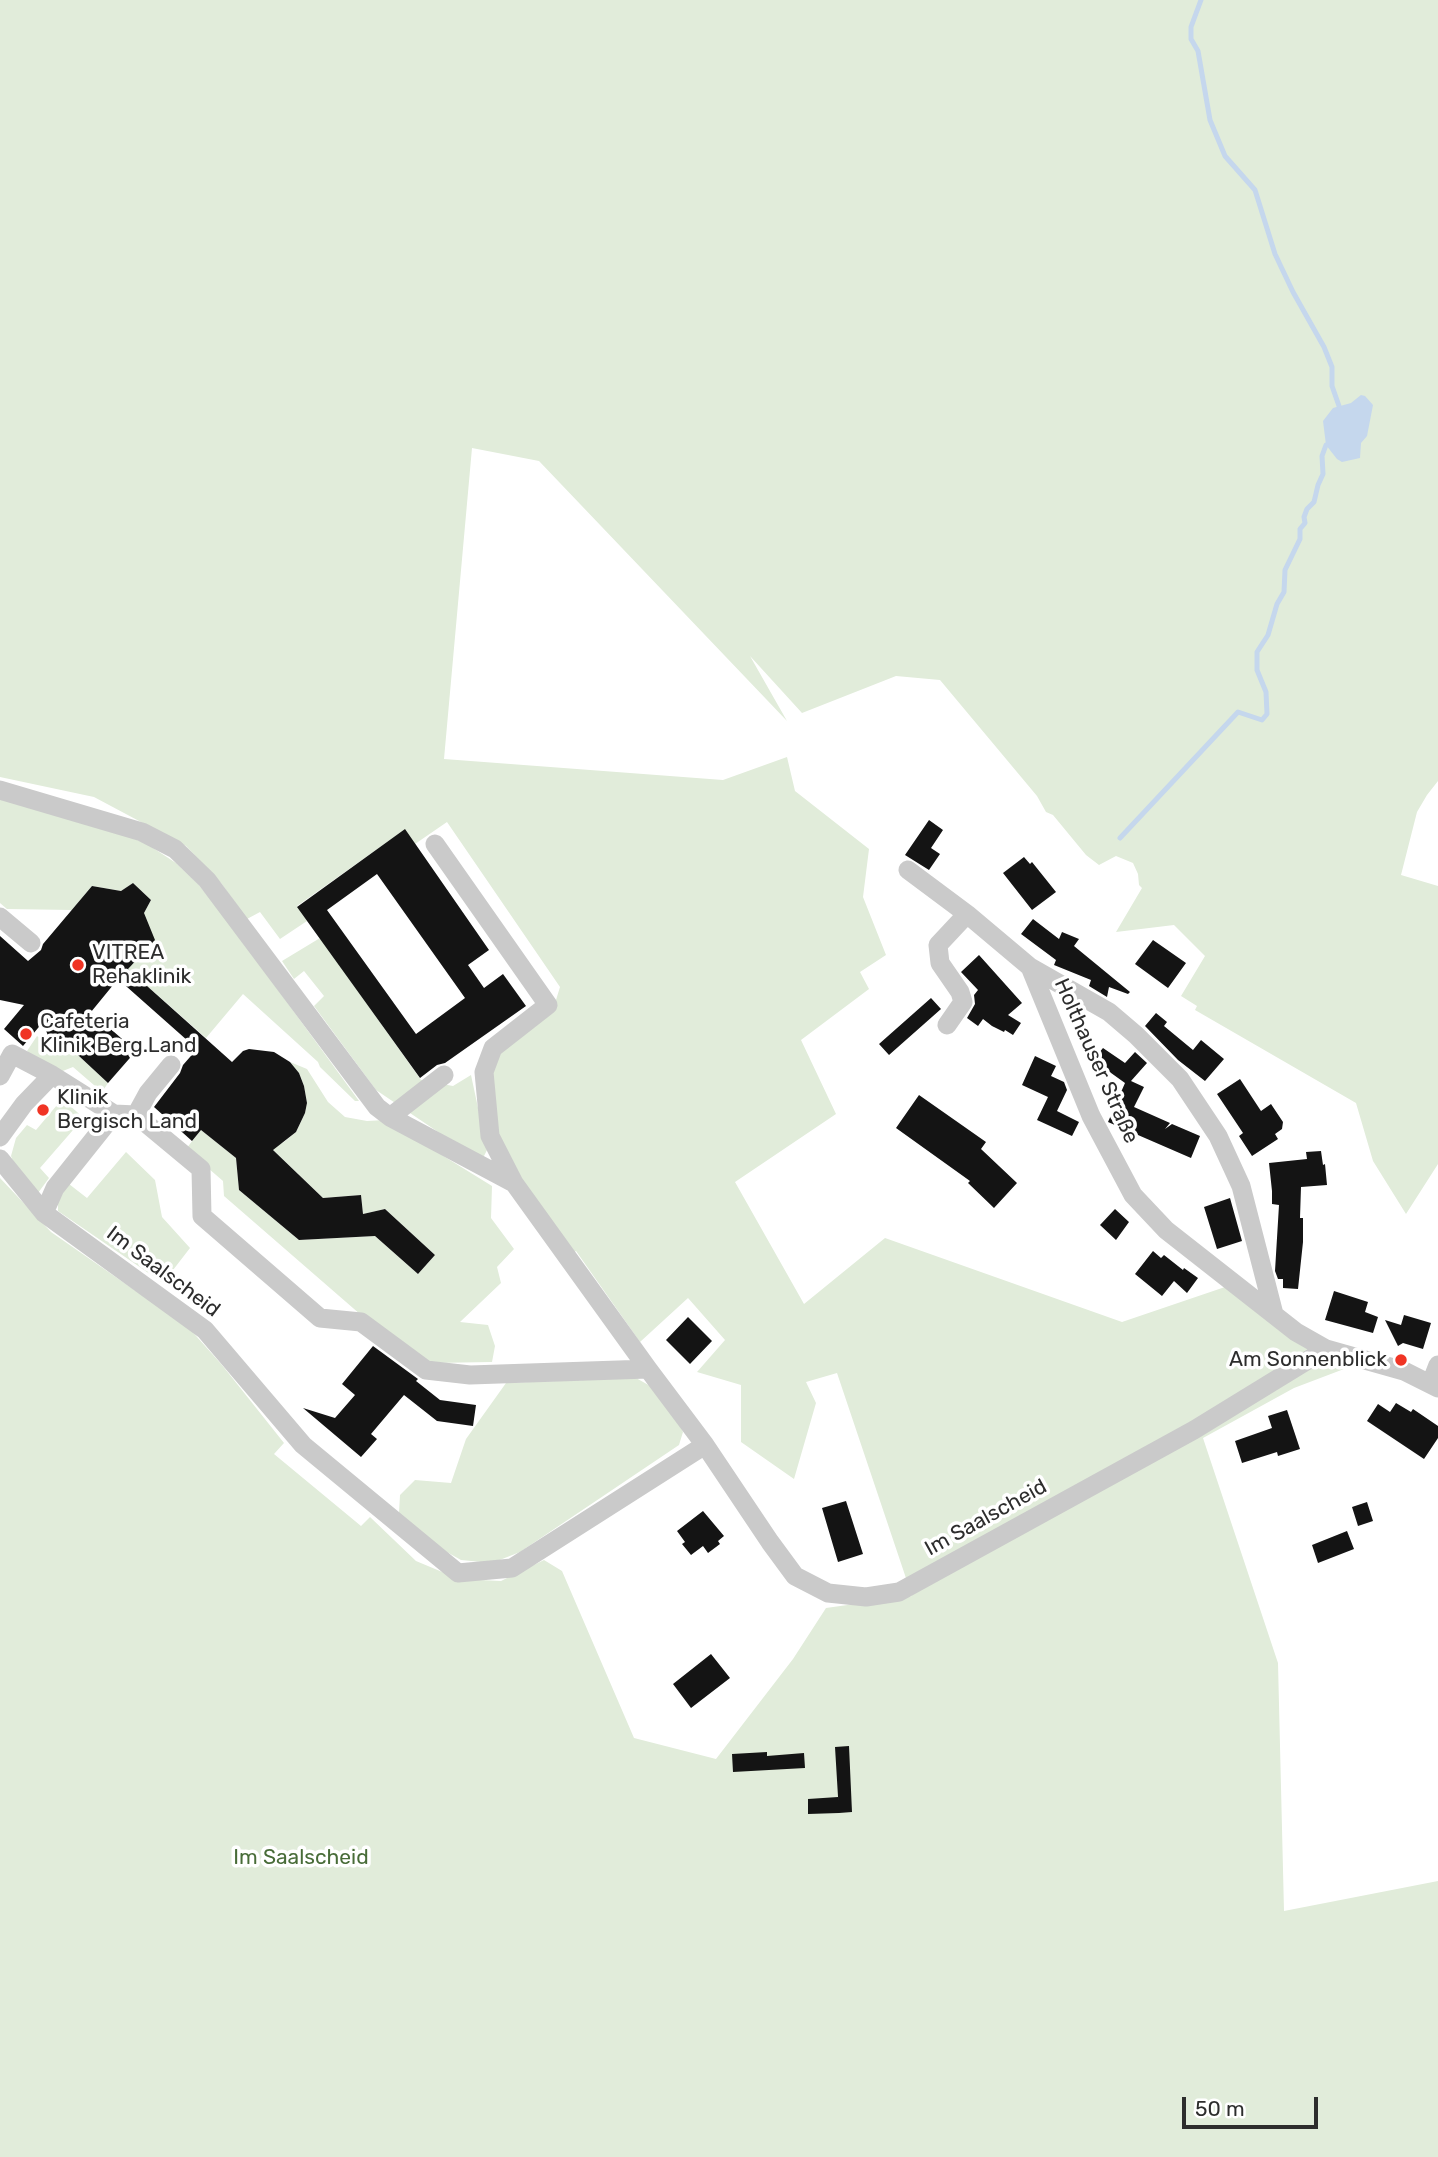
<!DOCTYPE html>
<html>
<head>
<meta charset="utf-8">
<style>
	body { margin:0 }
	#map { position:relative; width:1438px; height:2157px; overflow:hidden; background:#fff; font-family:Rubik,sans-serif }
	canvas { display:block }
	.scale { position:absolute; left:1182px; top:2097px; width:136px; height:32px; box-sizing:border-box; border:4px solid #2d2d2d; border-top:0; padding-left:9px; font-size:21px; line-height:24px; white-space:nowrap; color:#2d2d2d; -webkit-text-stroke:5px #fff; paint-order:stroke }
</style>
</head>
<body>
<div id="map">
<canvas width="1438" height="2157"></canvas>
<div class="scale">50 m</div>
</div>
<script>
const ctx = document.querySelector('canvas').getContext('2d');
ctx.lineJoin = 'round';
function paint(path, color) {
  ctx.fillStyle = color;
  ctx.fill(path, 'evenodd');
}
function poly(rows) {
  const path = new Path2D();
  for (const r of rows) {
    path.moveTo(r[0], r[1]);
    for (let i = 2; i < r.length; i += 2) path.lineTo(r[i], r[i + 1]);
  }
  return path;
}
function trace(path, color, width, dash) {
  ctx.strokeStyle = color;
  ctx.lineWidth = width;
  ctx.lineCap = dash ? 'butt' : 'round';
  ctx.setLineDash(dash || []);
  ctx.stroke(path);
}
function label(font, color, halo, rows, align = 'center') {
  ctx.font = font + ' Rubik,sans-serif';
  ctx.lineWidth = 7;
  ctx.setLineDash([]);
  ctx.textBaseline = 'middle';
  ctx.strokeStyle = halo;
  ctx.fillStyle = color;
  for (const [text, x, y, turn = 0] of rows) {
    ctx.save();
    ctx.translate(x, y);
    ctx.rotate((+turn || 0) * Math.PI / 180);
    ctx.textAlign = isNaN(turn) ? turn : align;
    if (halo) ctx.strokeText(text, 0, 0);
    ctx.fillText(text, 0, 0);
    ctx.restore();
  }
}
paint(poly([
	[0,0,1438,0,1438,781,1427,795,1417,812,1401,875,1438,886,1438,1164,1406,1214,1373,1161,1356,1103,1195,1010,1197,1006,1181,996,1205,956,1174,925,1116,932,1142,888,1139,885,1138,874,1133,863,1116,856,1099,865,1086,855,1053,815,1046,812,1037,796,940,680,896,676,802,713,750,656,787,721,539,461,472,448,444,759,723,780,787,757,795,791,869,849,863,897,886,955,860,972,869,989,801,1040,836,1114,735,1182,804,1304,885,1238,1122,1322,1225,1287,1344,1369,1294,1388,1203,1438,1278,1663,1284,1911,1438,1881,1438,2157,0,2157,0,1178,51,1232,189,1328,222,1365,284,1443,274,1454,361,1526,370,1517,416,1561,459,1579,501,1581,544,1560,562,1571,634,1738,716,1759,793,1659,826,1608,912,1596,837,1373,806,1382,816,1403,794,1479,741,1442,741,1385,697,1372,725,1340,688,1298,640,1342,576,1251,569,1256,517,1182,500,1139,490,1081,494,1060,504,1048,552,1013,560,987,447,822,415,844,404,830,297,906,307,921,280,939,260,912,247,919,221,883,186,846,94,797,0,777],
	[0,797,127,835,150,846,176,863,198,884,222,913,359,1101,355,1101,320,1067,318,1062,243,994,206,1038,128,969,144,913,151,900,133,883,121,891,92,886,72,910,7,909,0,903],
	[320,938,421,1080,453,1086,471,1075,487,1150,484,1156,478,1159,376,1090,314,1006,324,996,304,971,294,979,282,961],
	[37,1036,52,1047,65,1043,108,1083,102,1092,73,1067,55,1074,27,1051],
	[290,1062,307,1069,328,1102,345,1117,367,1121,385,1120,492,1186,491,1218,514,1249,497,1267,501,1283,460,1322,488,1325,495,1346,492,1362,432,1363,361,1315,224,1196,223,1181,186,1149,201,1130,236,1158,239,1190,299,1240,375,1236,418,1274,435,1255,385,1209,363,1214,361,1195,323,1198,271,1148,284,1142,296,1132,305,1113,307,1103,304,1086,299,1073],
	[68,1092,75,1094,68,1104,95,1128,92,1132,80,1122,40,1168,49,1178,38,1193,16,1168,11,1156,16,1138,27,1125,36,1130],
	[126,1152,155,1180,162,1217,190,1248,163,1283,58,1211,58,1199,69,1184,87,1198],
	[636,1378,652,1387,676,1418,683,1432,679,1445,520,1552,492,1563,461,1560,429,1542,399,1513,400,1495,415,1480,451,1483,466,1439,506,1383]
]), '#e1ecda');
paint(poly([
	[1361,395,1365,396,1373,405,1367,436,1361,443,1360,458,1342,462,1337,459,1326,445,1323,421,1333,408,1351,403]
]), '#c5d7ed');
trace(poly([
	[1201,0,1191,27,1191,39,1198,51,1210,120,1225,156,1255,190,1275,254,1293,292,1324,347,1332,367,1332,386,1339,406],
	[1120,838,1238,712,1262,720,1267,714,1266,692,1257,670,1257,652,1268,635,1277,604,1284,592,1285,570,1300,539,1300,529,1305,523,1304,517,1307,509,1314,502,1318,485,1323,474,1322,456,1326,445]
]), '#c5d7ed', 5);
paint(poly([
	[929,820,943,830,931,848,940,854,929,870,905,855],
	[405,829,489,950,468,965,484,988,503,974,526,1006,445,1063,437,1065,420,1078,297,907],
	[377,874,465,998,416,1034,327,910],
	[1024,857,1030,864,1032,862,1056,892,1032,910,1003,873],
	[133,883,151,900,144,913,155,940,128,969,232,1062,243,1051,249,1049,274,1052,290,1062,299,1073,304,1086,307,1103,305,1113,296,1132,273,1150,323,1198,361,1195,363,1214,385,1209,435,1255,418,1274,375,1236,299,1240,239,1190,236,1158,201,1130,192,1141,154,1107,180,1073,183,1065,197,1049,118,979,91,1012,136,1051,108,1083,65,1043,52,1047,43,1022,23,1046,4,1029,24,1005,0,1000,0,936,28,961,41,950,43,944,92,886,121,891],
	[1033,919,1059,939,1062,932,1079,939,1074,946,1130,992,1128,994,1109,987,1107,997,1089,986,1091,980,1054,965,1056,960,1021,934],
	[1153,940,1186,963,1168,988,1135,964],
	[979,955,1022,1003,1008,1015,1021,1023,1013,1035,1005,1030,1004,1032,992,1026,983,1019,978,1026,967,1018,975,1004,974,995,978,990,961,972],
	[931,998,941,1009,889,1055,879,1044],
	[1156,1013,1167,1022,1164,1026,1193,1050,1201,1040,1224,1059,1205,1081,1178,1060,1145,1026],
	[1103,1048,1125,1063,1135,1052,1147,1063,1131,1081,1144,1087,1134,1107,1170,1123,1165,1129,1172,1124,1200,1136,1191,1158,1108,1122,1125,1083,1093,1060],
	[1035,1056,1056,1066,1051,1076,1064,1082,1067,1090,1057,1111,1079,1122,1072,1136,1037,1120,1048,1097,1022,1085],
	[1240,1079,1261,1111,1271,1104,1283,1122,1282,1129,1275,1134,1278,1139,1252,1156,1239,1136,1243,1133,1217,1094],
	[919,1095,986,1142,981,1149,1017,1183,994,1208,968,1183,970,1181,896,1128],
	[1321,1151,1323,1165,1325,1164,1327,1185,1301,1187,1300,1218,1303,1218,1303,1242,1298,1289,1283,1288,1283,1279,1278,1279,1275,1271,1279,1205,1272,1204,1272,1191,1269,1163,1307,1159,1306,1152],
	[1230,1198,1242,1241,1217,1249,1204,1207],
	[1115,1209,1129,1222,1116,1240,1100,1225],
	[1153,1251,1161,1258,1164,1255,1183,1270,1184,1268,1198,1278,1187,1293,1174,1281,1162,1296,1135,1274],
	[1334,1291,1368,1302,1365,1312,1378,1317,1373,1333,1325,1320],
	[1404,1315,1431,1323,1423,1349,1403,1343,1398,1346,1385,1320,1401,1325],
	[688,1317,712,1341,690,1364,666,1340],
	[373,1346,418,1379,416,1381,440,1400,476,1405,473,1426,437,1421,404,1395,371,1434,377,1439,361,1457,303,1408,335,1418,355,1395,342,1384],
	[1396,1403,1411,1412,1413,1409,1438,1426,1438,1438,1424,1459,1367,1421,1378,1404,1390,1412],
	[1287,1410,1300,1449,1278,1456,1277,1452,1242,1463,1235,1441,1272,1428,1268,1416],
	[846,1501,863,1554,838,1562,822,1508],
	[1367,1502,1373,1521,1358,1526,1352,1507],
	[703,1511,724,1536,718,1541,720,1544,708,1553,703,1546,691,1555,682,1544,685,1542,677,1531],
	[1347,1531,1354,1549,1318,1563,1312,1545],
	[711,1654,730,1678,691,1708,673,1684],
	[849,1746,852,1812,839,1813,835,1747],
	[767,1752,767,1756,804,1753,805,1768,733,1772,732,1754],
	[838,1797,839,1813,808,1814,808,1799]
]), '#141414');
trace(poly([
	[0,790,142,832,175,849,207,880,377,1107,390,1117,514,1183],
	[435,844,548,1005,493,1048,484,1072,490,1136,514,1183,648,1369,705,1445,770,1542,795,1576,828,1593,866,1597,899,1592,1194,1430,1326,1349],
	[908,870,967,914,1030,967,1091,1116,1133,1195,1166,1230,1296,1332,1326,1349,1404,1371,1438,1388],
	[0,917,31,943],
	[1030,967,1109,1012,1136,1035,1180,1079,1218,1136,1241,1186,1274,1314],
	[947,1025,963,1002,960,992,940,963,938,945,967,914],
	[0,1076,12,1054,52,1075,114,1114,136,1115,201,1169,202,1216,320,1318,361,1322,426,1370,470,1375,648,1369],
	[136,1115,148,1093,171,1065],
	[390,1117,444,1075],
	[0,1137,24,1104,52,1075],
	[0,1159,44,1213,205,1330,303,1445,458,1573,512,1568,705,1445],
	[44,1213,55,1188,114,1114],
	[1431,1383,1438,1365]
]), '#cacaca', 19);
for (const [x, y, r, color] of [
	[78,965,7,"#f03424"],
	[26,1034,7,"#f03424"],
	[43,1110,7,"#f03424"],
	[1401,1360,7,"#f03424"]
]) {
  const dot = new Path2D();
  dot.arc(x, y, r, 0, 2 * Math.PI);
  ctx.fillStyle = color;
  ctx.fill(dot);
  trace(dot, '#fff', 2.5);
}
label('21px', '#2d2d2d', '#fff', [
	["VITREA",92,953],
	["Rehaklinik",92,977],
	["Cafeteria",40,1022],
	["Klinik Berg.Land",40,1046],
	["Klinik",57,1098],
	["Bergisch Land",57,1122],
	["Am Sonnenblick",1387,1360,"right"]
], 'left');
label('21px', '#2d2d2d', '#fff', [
	["Holthauser Straße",1096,1061,66],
	["Im Saalscheid",163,1272,37],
	["Im Saalscheid",986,1518,-29]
]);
label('21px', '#486c38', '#fff', [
	["Im Saalscheid",301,1858]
]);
</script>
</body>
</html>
